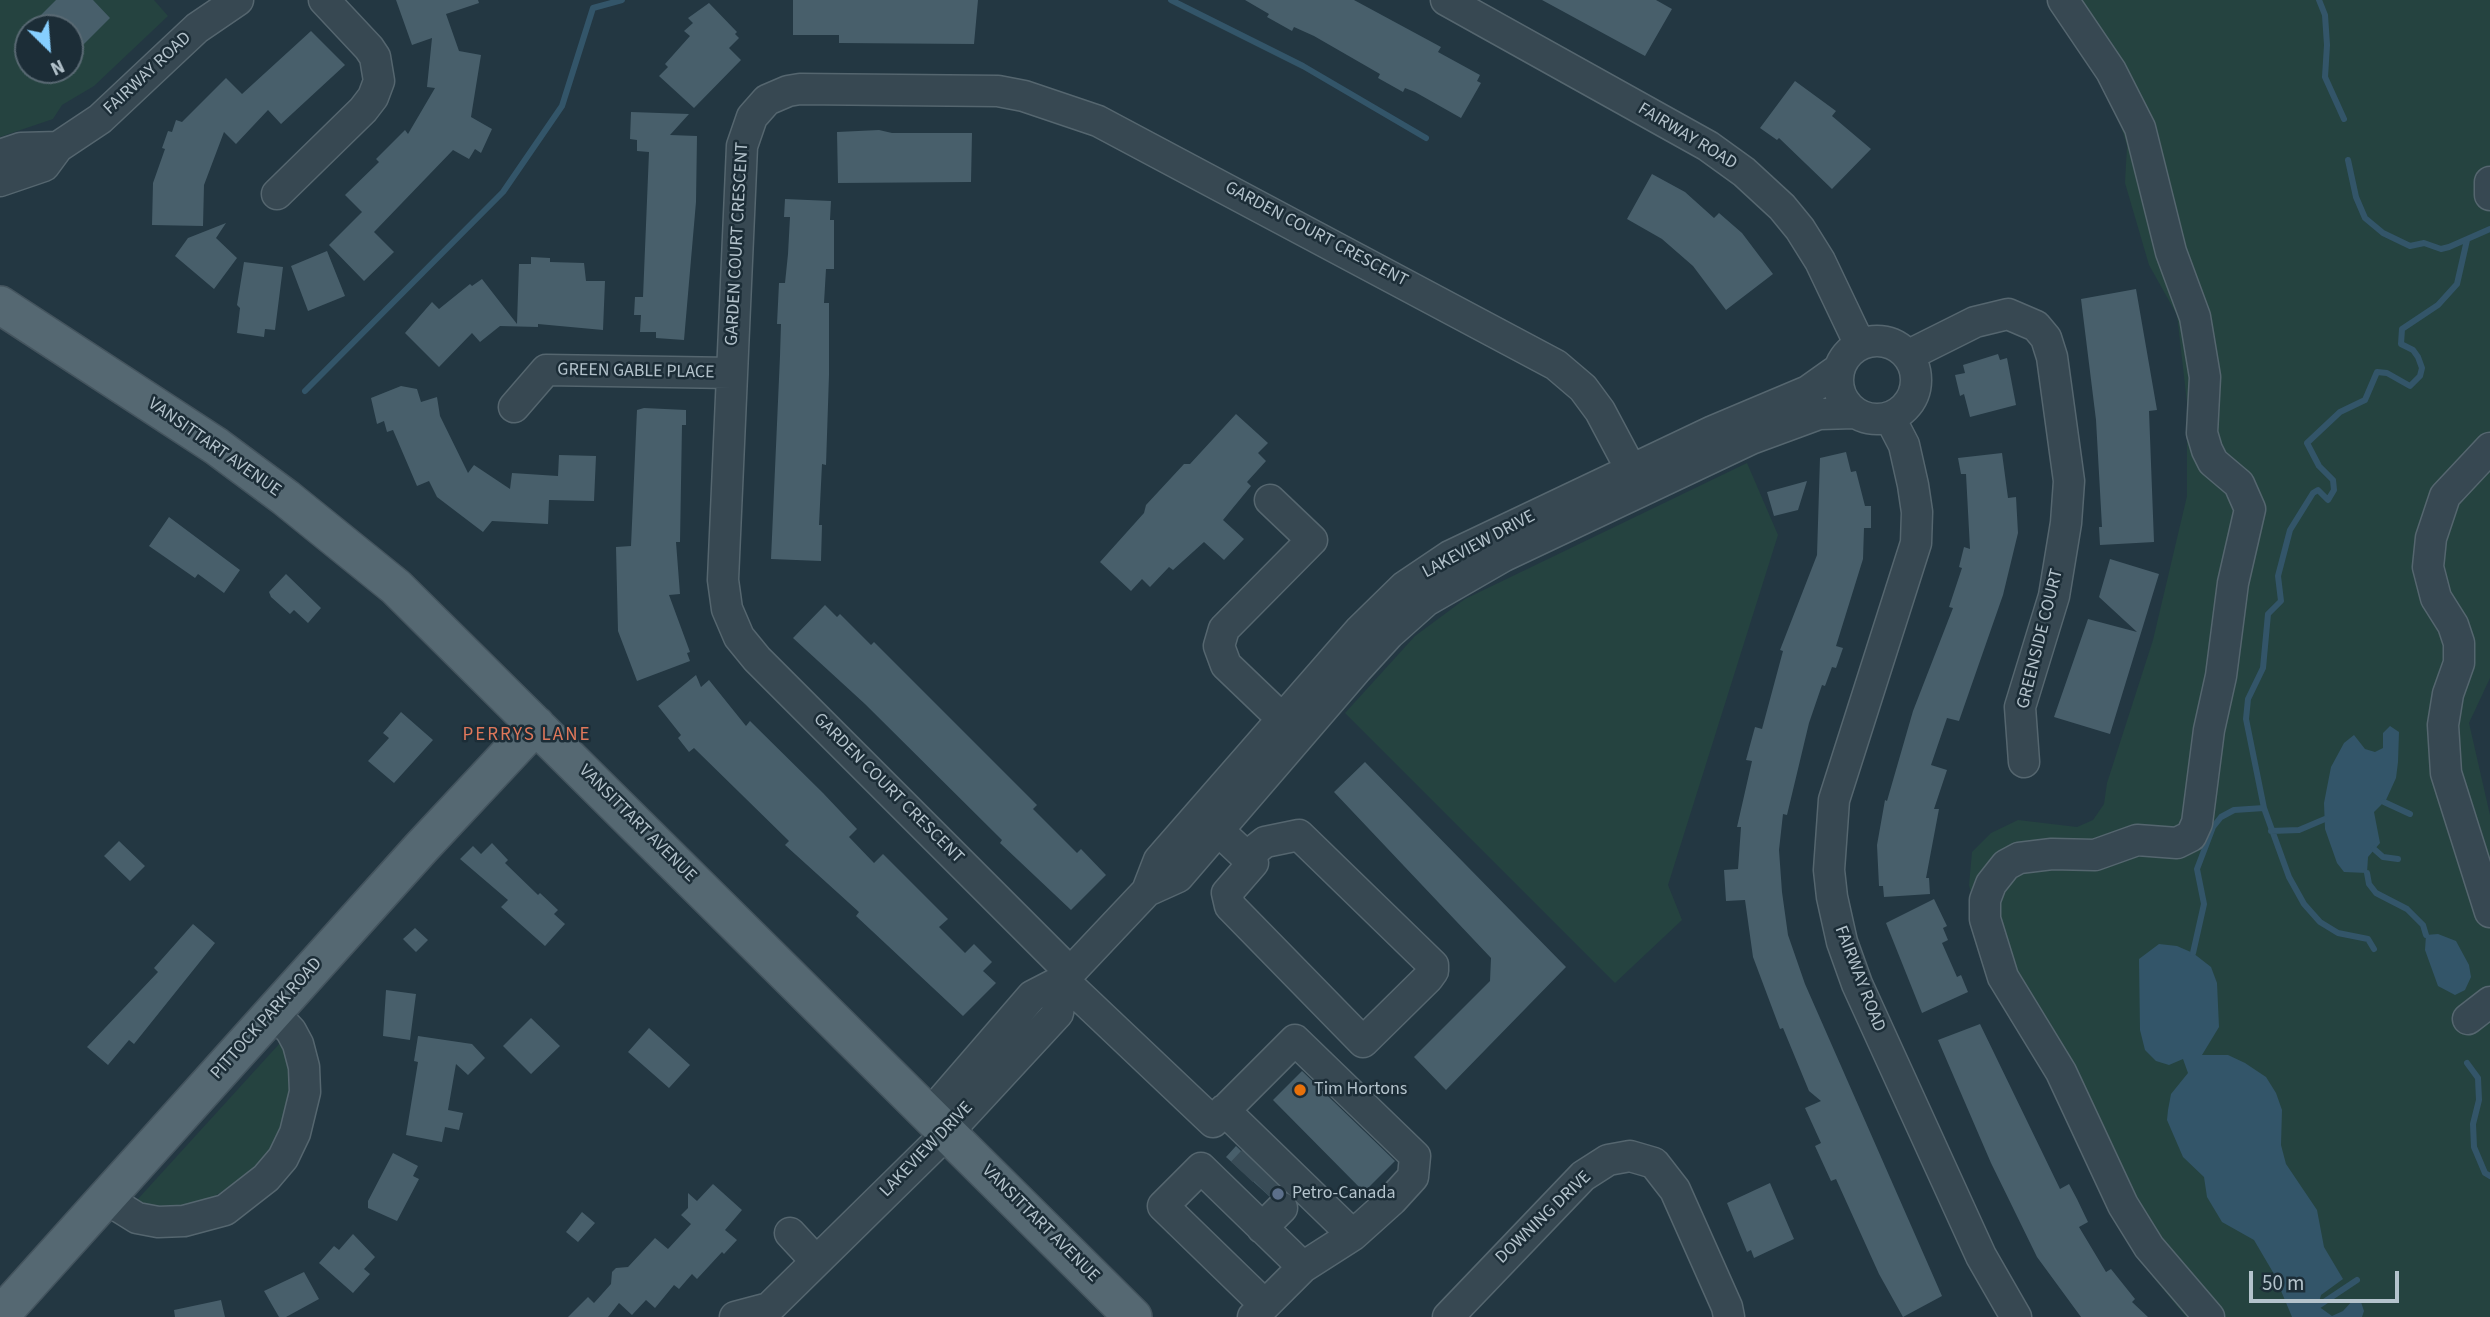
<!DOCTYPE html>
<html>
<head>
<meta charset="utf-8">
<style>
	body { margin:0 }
	#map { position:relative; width:2490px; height:1317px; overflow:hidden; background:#233742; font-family:"Source Sans 3",sans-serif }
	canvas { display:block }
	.north { position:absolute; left:14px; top:14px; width:70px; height:70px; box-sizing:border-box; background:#1c2d37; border:2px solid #596973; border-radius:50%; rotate:155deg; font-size:19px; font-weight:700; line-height:28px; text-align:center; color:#b4c3cc }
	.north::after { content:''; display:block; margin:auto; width:24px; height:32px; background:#86cfff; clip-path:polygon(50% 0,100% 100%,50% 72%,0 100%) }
	.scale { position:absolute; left:2249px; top:1271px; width:150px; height:32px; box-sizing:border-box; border:4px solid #b4c3cc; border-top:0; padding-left:9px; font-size:21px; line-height:24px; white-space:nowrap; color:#b4c3cc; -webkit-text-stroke:5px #1c2d37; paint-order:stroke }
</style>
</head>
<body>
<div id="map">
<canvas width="2490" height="1317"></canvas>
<div class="north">N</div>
<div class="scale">50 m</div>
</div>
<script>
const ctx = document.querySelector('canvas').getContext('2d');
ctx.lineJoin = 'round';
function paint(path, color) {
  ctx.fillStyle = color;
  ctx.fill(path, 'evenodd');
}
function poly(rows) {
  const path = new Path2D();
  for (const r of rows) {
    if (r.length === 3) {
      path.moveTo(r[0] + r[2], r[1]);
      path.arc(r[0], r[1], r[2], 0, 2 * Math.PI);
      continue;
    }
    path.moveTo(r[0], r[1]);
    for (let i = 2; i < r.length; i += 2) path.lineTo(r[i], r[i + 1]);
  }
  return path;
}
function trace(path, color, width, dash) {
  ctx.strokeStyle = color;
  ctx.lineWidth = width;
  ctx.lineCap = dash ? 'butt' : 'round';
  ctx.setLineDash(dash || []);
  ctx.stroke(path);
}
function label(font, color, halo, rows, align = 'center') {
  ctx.font = font + ' "Source Sans 3",sans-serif';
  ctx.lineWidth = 5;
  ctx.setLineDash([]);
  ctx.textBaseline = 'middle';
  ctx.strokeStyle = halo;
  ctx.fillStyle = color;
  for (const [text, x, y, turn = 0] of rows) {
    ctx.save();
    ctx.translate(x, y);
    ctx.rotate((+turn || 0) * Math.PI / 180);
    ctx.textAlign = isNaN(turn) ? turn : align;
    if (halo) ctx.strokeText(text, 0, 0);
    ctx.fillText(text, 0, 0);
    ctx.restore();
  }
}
paint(poly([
	[0,0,154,0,168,16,94,86,62,105,53,119,0,137],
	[28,28,70,28,70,70,28,70],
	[2050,0,2490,0,2490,678,2469,723,2490,815,2490,1317,2186,1317,2153,1277,2129,1237,1978,920,1969,885,1972,852,1991,833,2018,820,2077,827,2093,820,2104,804,2107,783,2153,640,2187,496,2187,403,2177,315,2149,265,2125,183,2127,146,2120,123,2076,36],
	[1747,463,1778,535,1668,885,1682,920,1615,983,1345,713,1415,636,1465,599],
	[280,1043,290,1058,292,1089,282,1131,259,1167,206,1202,169,1209,142,1205,137,1200]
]), '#254340');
paint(poly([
	[2390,726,2399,732,2398,762,2396,778,2386,800,2374,812,2380,843,2368,857,2367,873,2344,872,2337,863,2325,829,2324,803,2331,767,2344,743,2354,735,2365,749,2375,752,2383,748,2383,733],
	[2438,934,2456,941,2469,965,2471,977,2465,990,2455,995,2438,986,2425,950,2426,935],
	[2159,944,2177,946,2193,953,2211,967,2217,983,2219,1027,2202,1055,2228,1055,2245,1063,2266,1077,2276,1093,2282,1110,2281,1145,2286,1164,2317,1210,2324,1247,2343,1279,2321,1295,2318,1306,2332,1316,2343,1311,2354,1299,2360,1299,2364,1311,2362,1317,2292,1317,2274,1274,2254,1240,2222,1222,2207,1197,2204,1177,2183,1157,2167,1120,2168,1110,2171,1094,2188,1073,2183,1059,2169,1065,2156,1061,2145,1050,2140,1030,2139,959]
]), '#335569');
trace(poly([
	[1171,0,1303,66,1426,138],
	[2319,0,2325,15,2327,45,2325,77,2344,119],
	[2348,160,2356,197,2365,218,2383,233,2410,246,2424,243,2441,249,2449,247,2490,229],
	[305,391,503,192,562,106,593,8,622,0],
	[2384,802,2410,814],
	[2271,831,2299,830,2325,819],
	[2374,849,2383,857,2398,859],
	[2367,873,2369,884,2376,893,2407,909,2423,925,2426,935],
	[2374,949,2368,939,2338,933,2320,922,2304,904,2289,877,2264,808,2246,719,2248,699,2263,668,2268,614,2281,601,2278,576,2290,530,2313,493,2318,490,2328,500,2334,490,2333,480,2319,466,2307,443,2340,412,2365,400,2377,372,2387,373,2410,386,2420,376,2422,368,2418,357,2413,350,2401,344,2402,329,2438,305,2457,284,2467,240],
	[2193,953,2204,904,2197,869,2213,827,2221,817,2234,810,2264,808],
	[2467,1063,2478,1078,2479,1100,2473,1124,2474,1147,2485,1173,2490,1176],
	[2318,1306,2357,1280]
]), '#335569', 6);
paint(poly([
	[56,0,93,0,110,18,70,58,70,28,28,28],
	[396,0,478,0,479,3,446,14,459,51,481,55,471,117,492,129,481,153,475,149,469,159,453,150,374,232,394,252,364,281,329,245,362,212,345,195,379,162,376,159,405,130,408,134,435,88,427,87,432,38,412,45],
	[793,0,978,0,974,44,839,43,839,35,793,35],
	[1245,0,1354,0,1441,47,1438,52,1480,75,1477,81,1481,83,1461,118,1415,92,1405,88,1403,92,1378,78,1380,74,1314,36,1294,27,1292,31,1267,17,1269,14],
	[1542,0,1656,0,1672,9,1645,56],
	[709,3,737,32,735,34,739,38,729,48,741,60,694,108,659,76,668,67,665,64,690,36,684,31,693,23,688,18],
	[311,31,345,65,281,124,268,110,236,144,224,132,204,185,203,226,152,225,153,183,165,149,162,148,168,131,172,132,176,120,182,122,226,78,242,94],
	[1795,81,1836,111,1832,116,1871,149,1832,189,1779,138,1777,140,1760,128],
	[631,112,689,114,670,135,697,136,696,202,684,340,656,338,656,332,640,332,641,315,634,315,635,297,643,297,649,152,637,151,637,140,630,139],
	[879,130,892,133,972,133,971,182,838,183,837,132],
	[1652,174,1685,192,1714,218,1719,213,1742,233,1773,274,1726,310,1693,266,1662,239,1627,219],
	[785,199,831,201,830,220,834,220,834,269,826,269,824,303,829,303,829,375,826,465,822,464,819,525,822,525,821,561,771,559,780,356,781,324,777,324,779,283,785,283,788,254,790,217,784,217],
	[226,223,216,238,237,258,214,289,175,256,188,238],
	[327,251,345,296,308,311,291,266],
	[531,257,550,258,550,262,584,263,586,281,605,281,603,330,538,324,538,327,500,326,480,342,472,333,439,367,405,333,432,302,439,309,470,284,472,286,482,279,517,324,519,264,531,264],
	[244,262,283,267,275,330,265,329,264,337,237,333,240,308,237,305],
	[2136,289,2157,410,2149,411,2154,542,2100,545,2099,527,2102,527,2096,420,2081,299],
	[1998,354,2000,360,2007,358,2016,405,1970,417,1964,394,1960,396,1955,375,1965,373,1963,365],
	[401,386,417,389,421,402,437,397,440,416,468,473,474,465,510,489,512,473,558,476,559,455,596,456,594,501,549,500,548,524,492,521,483,532,437,497,429,481,417,486,393,430,387,432,384,421,377,424,371,398],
	[644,408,686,410,686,425,682,425,680,542,676,542,680,594,669,595,690,652,687,653,690,661,637,681,618,631,616,547,631,546,637,410],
	[1236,414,1268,443,1258,453,1266,461,1247,482,1251,486,1223,520,1244,539,1224,560,1204,542,1173,570,1169,567,1150,587,1142,579,1131,591,1100,562,1144,513,1146,505,1184,464,1190,464],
	[1846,452,1851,472,1856,471,1865,506,1871,506,1871,528,1864,528,1863,559,1836,646,1843,648,1836,668,1832,667,1825,686,1822,685,1809,723,1787,815,1783,814,1779,850,1782,892,1788,935,1805,984,1942,1296,1903,1317,1879,1274,1836,1179,1831,1181,1815,1146,1821,1143,1805,1108,1821,1101,1809,1091,1783,1028,1780,1029,1753,957,1745,900,1726,901,1724,870,1738,869,1741,827,1737,827,1752,761,1746,760,1755,727,1762,729,1783,651,1780,650,1817,555,1820,458],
	[2002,453,2008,498,2016,497,2018,533,2003,595,1959,721,1947,718,1931,765,1947,770,1934,809,1939,809,1926,878,1929,878,1930,894,1884,897,1883,886,1879,886,1877,845,1885,800,1887,801,1913,711,1953,608,1949,607,1962,568,1959,567,1964,547,1970,549,1966,474,1961,474,1958,458],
	[1807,481,1798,510,1774,516,1767,492],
	[169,517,240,570,224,593,198,574,195,578,149,546],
	[2110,559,2159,574,2110,734,2054,717,2088,619,2137,632,2099,597],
	[286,574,321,608,308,623,294,610,290,614,271,597,269,592],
	[825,605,837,617,840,614,871,645,874,642,1037,805,1033,809,1077,853,1081,849,1106,875,1071,910,1000,843,1002,840,865,704,793,638],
	[696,675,701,687,709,680,746,726,750,721,823,793,857,829,849,837,874,863,883,854,948,919,939,927,965,953,974,944,992,962,983,971,996,983,963,1016,856,916,859,912,785,845,789,841,740,793,694,748,689,752,678,738,681,735,658,706],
	[401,712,433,740,394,783,368,761,389,738,383,733],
	[1365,762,1566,967,1446,1090,1414,1057,1490,981,1491,958,1334,792],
	[119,841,145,866,130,881,104,856],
	[492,843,508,860,505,863,538,895,540,893,558,910,554,914,565,924,545,946,501,907,508,900,460,859,473,846,481,854],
	[1934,899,1947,926,1943,928,1948,940,1942,943,1957,977,1961,975,1968,992,1922,1013,1886,923],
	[193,924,215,943,134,1044,129,1040,108,1065,87,1047,158,972,154,968],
	[415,928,428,940,416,952,403,939],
	[386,990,416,994,410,1040,383,1036],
	[531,1018,560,1046,531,1074,503,1046],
	[1980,1024,2060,1189,2069,1184,2077,1199,2088,1222,2079,1227,2106,1272,2111,1269,2135,1299,2132,1302,2148,1317,2081,1317,2037,1257,1991,1163,1938,1040],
	[649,1028,690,1065,669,1088,628,1052],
	[418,1036,472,1044,485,1058,468,1075,456,1064,448,1110,463,1113,459,1130,445,1127,442,1142,406,1135,418,1062,414,1061],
	[1302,1071,1395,1161,1364,1192,1273,1100],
	[1236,1146,1282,1191,1269,1196,1226,1157],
	[393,1153,418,1166,413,1176,419,1179,397,1221,368,1208,368,1201],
	[1770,1183,1794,1239,1754,1258,1751,1250,1747,1252,1727,1203],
	[713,1184,742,1210,725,1230,737,1240,724,1254,722,1252,697,1279,692,1274,679,1289,674,1285,655,1308,646,1300,632,1315,619,1303,608,1317,568,1317,588,1297,594,1303,611,1284,612,1272,616,1268,628,1267,655,1238,668,1249,691,1224,681,1215,688,1208,688,1193,697,1201],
	[582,1212,595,1223,578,1242,566,1232],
	[353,1234,375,1257,364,1269,370,1274,353,1293,319,1263,334,1246,339,1250],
	[304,1272,319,1299,286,1317,279,1317,264,1291],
	[221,1300,225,1317,175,1317,174,1310]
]), '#485f6b');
trace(poly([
	[1242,1172,1255,1158],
	[1263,1190,1276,1177]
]), '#394c57', 30, [30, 15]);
const minor = poly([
	[1446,0,1708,146,1744,172,1782,207,1800,229,1820,261,1860,345],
	[2063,0,2111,71,2140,128,2171,252,2195,317,2205,377,2202,433,2207,450,2213,462,2239,484,2250,509,2233,583,2221,676,2209,730,2197,823,2191,836,2177,843,2137,840,2095,855,2052,854,2019,858,2006,865,1991,884,1985,900,1985,919,2003,977,2061,1072,2123,1205,2149,1247,2209,1317],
	[0,155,21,148,58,147],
	[0,181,44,166,58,147,100,119,197,28,238,0],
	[2490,182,2490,195],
	[277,194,363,110,373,97,379,81,375,57,369,48,324,0],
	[1877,380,39],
	[1909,355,1975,322,2008,314,2036,326,2046,338,2052,357,2069,481,2066,523,2054,596,2020,707,2024,762],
	[514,407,546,370,732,373],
	[1890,418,1904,445,1913,485,1917,512,1916,543,1834,800,1829,870,1832,897,1842,942,1857,984,1981,1256,2016,1317],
	[2490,448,2445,496,2431,538,2428,567,2436,598,2453,625,2459,643,2459,663,2448,694,2443,725,2446,773,2490,912],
	[1270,500,1312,540,1224,629,1219,646,1226,665,1296,732],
	[1204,817,1253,863,1227,893,1230,906,1363,1042,1428,978,1433,971,1433,965,1299,835,1265,842,1246,857],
	[1147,891,1159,860,1359,631,1404,587,1450,556,1713,431,1808,391,1839,369],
	[1070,972,757,659,739,637,727,609,723,580,742,146,752,117,767,100,788,91,800,89,998,91,1024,96,1098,121,1556,365,1583,388,1600,411,1642,490],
	[1063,980,1213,1122,1295,1040,1415,1156,1413,1177,1392,1200,1353,1235,1303,1267,1253,1317],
	[2468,1019,2490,1002],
	[1224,1110,1353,1235],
	[930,1114,1032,996,1063,980,1147,891,1178,877,1357,669,1389,634,1426,601,1504,556,1751,439,1819,414,1855,413],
	[105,1198,137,1218,158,1222,184,1221,225,1210,266,1178,283,1158,295,1133,305,1092,304,1067,298,1044,291,1031,273,1012],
	[1262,1228,1282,1208],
	[790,1233,816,1261],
	[1264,1304,1163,1206,1201,1168,1303,1267],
	[735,1317,769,1308],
	[763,1317,769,1308,948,1132,1058,1013,1063,980],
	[1448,1317,1583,1176,1608,1160,1630,1156,1654,1163,1675,1190,1727,1307,1729,1317]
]);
const major = poly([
	[0,305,216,446,286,498,396,587,1133,1317],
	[0,1316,421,848,536,725]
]);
trace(minor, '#55666f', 33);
trace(major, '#44545e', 40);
trace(minor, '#374852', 30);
trace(major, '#556872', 37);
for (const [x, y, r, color] of [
	[1300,1090,7,"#e8710a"],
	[1278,1194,7,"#5c6f8a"]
]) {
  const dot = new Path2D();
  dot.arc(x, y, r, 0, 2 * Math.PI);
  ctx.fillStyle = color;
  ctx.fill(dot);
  trace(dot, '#1c2d37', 2.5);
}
label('18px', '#b4c3cc', '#1c2d37', [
	["FAIRWAY ROAD",148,74,-43],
	["FAIRWAY ROAD",1687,137,31],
	["GARDEN COURT CRESCENT",1316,235,28],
	["GARDEN COURT CRESCENT",738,244,-87],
	["GREEN GABLE PLACE",636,372,1],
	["VANSITTART AVENUE",214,448,35],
	["LAKEVIEW DRIVE",1479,545,-28],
	["GREENSIDE COURT",2041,639,-76],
	["GARDEN COURT CRESCENT",888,789,45],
	["VANSITTART AVENUE",637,824,45],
	["FAIRWAY ROAD",1859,979,69],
	["PITTOCK PARK ROAD",267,1019,-48],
	["LAKEVIEW DRIVE",927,1150,-46],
	["DOWNING DRIVE",1544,1218,-44],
	["VANSITTART AVENUE",1040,1224,45]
]);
label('18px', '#b4c3cc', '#1c2d37', [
	["Tim Hortons",1314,1090],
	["Petro-Canada",1292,1194]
], 'left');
ctx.letterSpacing = '2px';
label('19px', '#e0785b', '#1c2d37', [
	["PERRYS LANE",527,736]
]);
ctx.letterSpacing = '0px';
</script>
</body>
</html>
